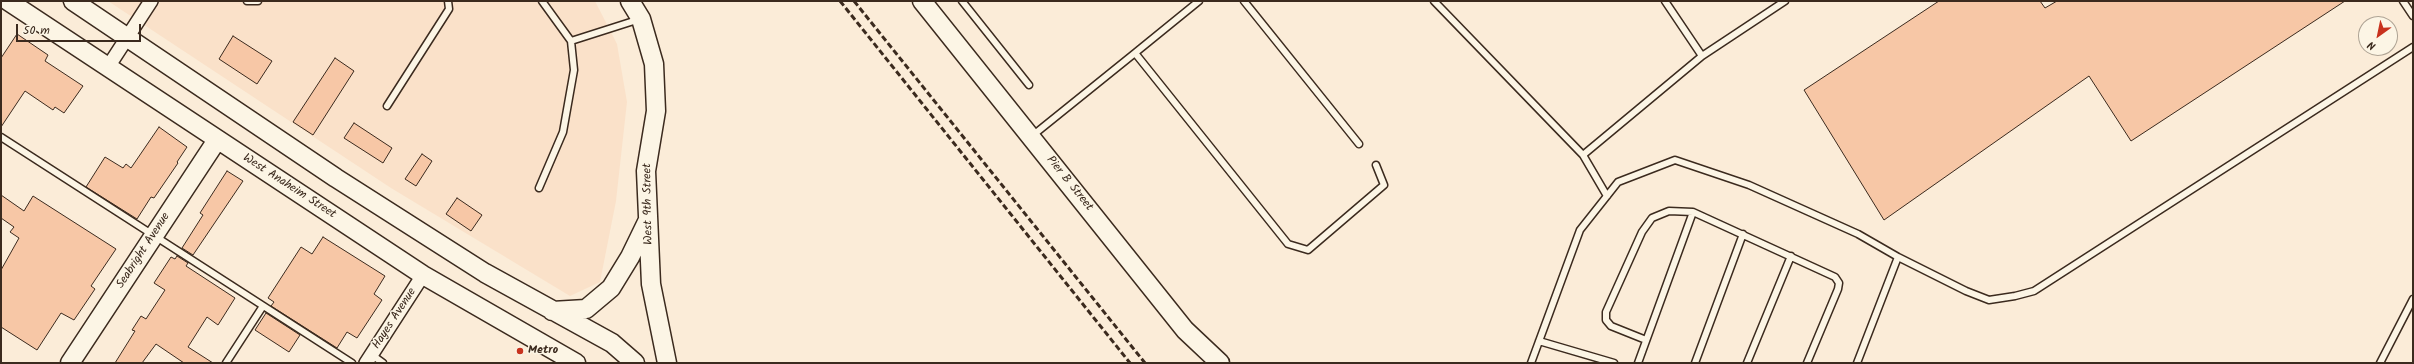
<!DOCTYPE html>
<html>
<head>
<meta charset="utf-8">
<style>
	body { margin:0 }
	#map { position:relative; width:2414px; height:364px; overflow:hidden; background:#fbecd8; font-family:Kalam,sans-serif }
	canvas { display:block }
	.frame { position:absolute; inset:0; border:2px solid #3b2a1e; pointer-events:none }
	.north { position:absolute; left:2358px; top:16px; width:40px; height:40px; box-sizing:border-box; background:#fcf5e5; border:1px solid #afa495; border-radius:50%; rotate:213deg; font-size:11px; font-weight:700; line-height:16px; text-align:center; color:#3b2a1e }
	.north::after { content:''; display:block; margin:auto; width:14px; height:18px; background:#c8321e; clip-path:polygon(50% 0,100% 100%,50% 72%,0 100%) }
	.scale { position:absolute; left:16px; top:24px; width:125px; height:18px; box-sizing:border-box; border:2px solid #3b2a1e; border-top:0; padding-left:5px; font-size:12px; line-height:14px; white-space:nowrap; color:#3b2a1e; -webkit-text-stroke:3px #fcf5e5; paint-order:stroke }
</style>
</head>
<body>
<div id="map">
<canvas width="2414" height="364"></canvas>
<div class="frame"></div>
<div class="north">N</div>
<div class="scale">50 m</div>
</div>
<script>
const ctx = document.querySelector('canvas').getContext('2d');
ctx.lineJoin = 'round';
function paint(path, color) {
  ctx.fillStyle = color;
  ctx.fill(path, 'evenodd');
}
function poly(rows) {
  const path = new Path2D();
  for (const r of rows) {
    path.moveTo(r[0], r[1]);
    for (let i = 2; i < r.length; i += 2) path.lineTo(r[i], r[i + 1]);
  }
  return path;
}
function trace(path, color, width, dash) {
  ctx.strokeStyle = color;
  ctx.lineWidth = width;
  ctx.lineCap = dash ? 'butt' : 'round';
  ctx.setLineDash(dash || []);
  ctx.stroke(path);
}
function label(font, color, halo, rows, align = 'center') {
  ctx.font = font + ' Kalam,sans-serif';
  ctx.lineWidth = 3;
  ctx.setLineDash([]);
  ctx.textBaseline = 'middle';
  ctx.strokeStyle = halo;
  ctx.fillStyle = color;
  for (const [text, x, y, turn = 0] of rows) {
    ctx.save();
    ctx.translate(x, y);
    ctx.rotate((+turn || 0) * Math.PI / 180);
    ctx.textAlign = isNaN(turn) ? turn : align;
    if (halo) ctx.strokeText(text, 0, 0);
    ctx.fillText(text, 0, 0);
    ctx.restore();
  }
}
paint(poly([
	[108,1,595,1,617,44,627,102,616,201,600,282,570,296,391,188]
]), '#fae1c9');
const building = poly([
	[1939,1,2040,1,2045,8,2057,1,2345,1,2131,141,2089,76,1884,220,1804,90,1939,1],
	[17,34,48,55,45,61,83,86,64,113,55,107,53,110,25,91,1,127,1,58,17,34],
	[233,36,272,61,257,84,219,59,233,36],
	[335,58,354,71,313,135,293,122,335,58],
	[354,123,392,148,383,163,344,138,354,123],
	[159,127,187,147,177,162,178,163,154,198,151,197,137,219,86,187,105,157,123,168,126,164,131,168,159,127],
	[422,154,432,161,416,186,405,179,422,154],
	[227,171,243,181,193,255,182,248,203,215,200,213,227,171],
	[1,195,24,211,33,196,116,249,91,286,95,289,74,320,61,313,37,350,1,327,1,270,19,238,10,232,14,227,1,218,1,195],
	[457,198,482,215,471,231,446,214,457,198],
	[323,237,385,276,374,294,382,300,357,338,347,332,337,348,271,306,274,302,268,298,301,247,312,254,323,237],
	[177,256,188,263,186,266,235,298,218,325,207,317,188,347,213,363,184,363,156,344,142,363,115,363,135,331,132,330,141,316,146,319,165,290,154,283,171,257,175,259,177,256],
	[266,313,300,335,289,352,255,330,266,313]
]);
paint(building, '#f7c7a6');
trace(building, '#3b2a1e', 1);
const lane = poly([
	[247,1,258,1],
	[962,1,1029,85],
	[1199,1,1135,53,1288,244,1308,250,1384,185,1376,165],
	[1244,1,1359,144],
	[1434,1,1583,155,1607,196],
	[1665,1,1702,56],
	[2403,1,2413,16],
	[571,41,640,19],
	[387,106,449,9,448,1],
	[1032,136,1135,53],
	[1,137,352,363],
	[1583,155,1702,56,1785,1],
	[539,188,563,132,574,70,571,41,542,1],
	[1646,340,1611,326,1606,320,1606,312,1642,232,1652,218,1669,211,1693,212,1835,277,1839,283,1838,289,1807,363],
	[1539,341,1614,363],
	[372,355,383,363],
	[226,363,263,306],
	[1531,363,1580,230,1618,182,1675,160,1749,185,1858,234,1898,257,1966,291,1989,300,2015,296,2034,291,2413,47],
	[1638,363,1693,212],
	[1695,363,1743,234],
	[1747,363,1791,256],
	[1857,363,1898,257],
	[2380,363,2413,299]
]);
const street = poly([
	[108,67,151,1],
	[366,363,423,275]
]);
const secondary = poly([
	[8,1,423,275,576,363],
	[73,1,336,178,485,273,612,343,635,363],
	[630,1,641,19,654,64,656,111,646,171,648,216,651,284,667,363],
	[922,1,1185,330,1220,363],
	[552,311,586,309,611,288,630,257,647,222],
	[70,363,217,140]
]);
trace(lane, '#3b2a1e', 9);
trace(street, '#3b2a1e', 16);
trace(secondary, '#3b2a1e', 21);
trace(lane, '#fcf5e5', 6);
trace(street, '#fcf5e5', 13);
trace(secondary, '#fcf5e5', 18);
trace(poly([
	[840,1,1130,363],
	[854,1,1145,363]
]), '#3b2a1e', 3, [6, 3]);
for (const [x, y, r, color] of [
	[520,351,4,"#c8321e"]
]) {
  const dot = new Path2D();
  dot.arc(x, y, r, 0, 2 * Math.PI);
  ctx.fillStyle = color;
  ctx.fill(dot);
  trace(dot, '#fcf5e5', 1.5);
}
label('12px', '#3b2a1e', '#fcf5e5', [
	["Pier B Street",1069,184,51],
	["West Anaheim Street",289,187,33],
	["West 9th Street",649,204,-91],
	["Seabright Avenue",144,251,-57],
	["Hayes Avenue",395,319,-57]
]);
label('bold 12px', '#3b2a1e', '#fcf5e5', [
	["Metro",528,351]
], 'left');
</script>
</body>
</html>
